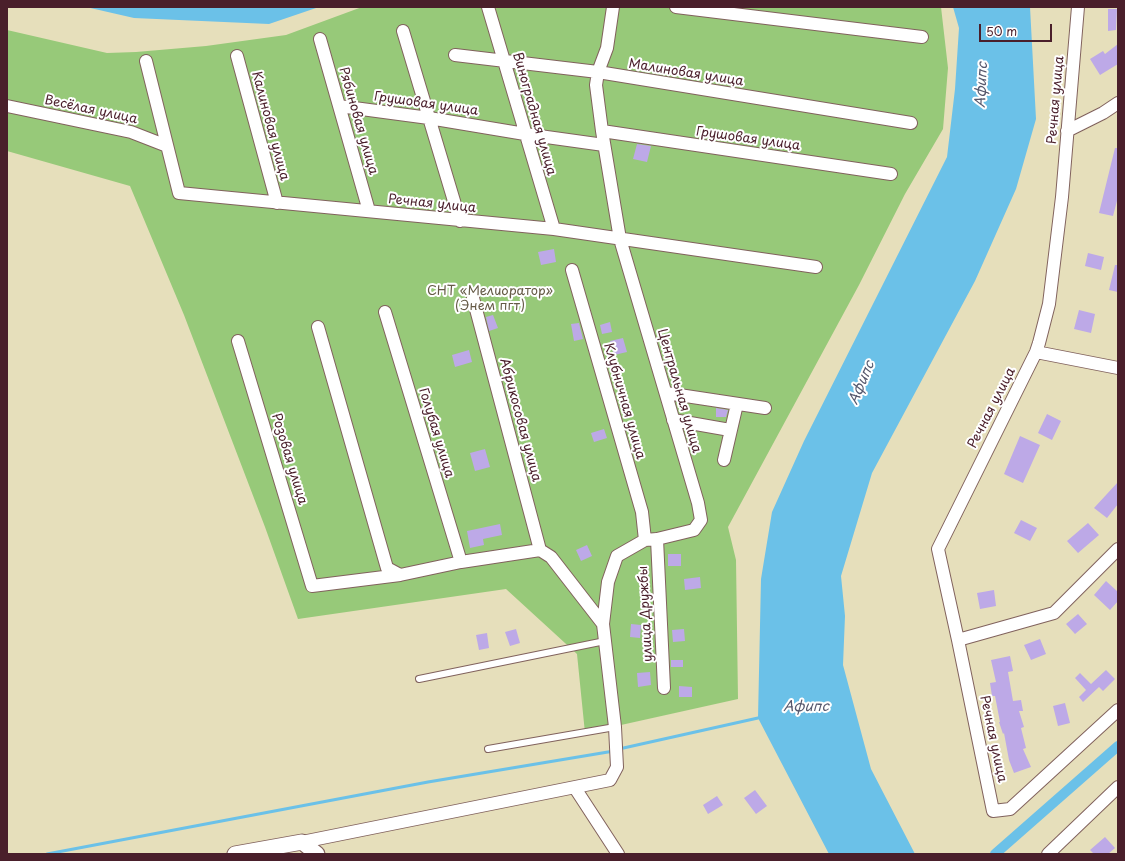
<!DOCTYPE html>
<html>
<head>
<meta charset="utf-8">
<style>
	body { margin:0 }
	#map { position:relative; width:1125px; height:861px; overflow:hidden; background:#e6dfbb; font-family:"Playpen Sans",sans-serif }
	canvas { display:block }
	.frame { position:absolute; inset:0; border:8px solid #4a1f2b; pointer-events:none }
	.scale { position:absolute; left:979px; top:24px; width:73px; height:18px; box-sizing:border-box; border:2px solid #4a1f2b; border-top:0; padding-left:5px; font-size:12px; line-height:14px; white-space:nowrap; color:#4a1f2b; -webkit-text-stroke:3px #fff; paint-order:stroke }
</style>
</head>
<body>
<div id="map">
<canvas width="1125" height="861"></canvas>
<div class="frame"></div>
<div class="scale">50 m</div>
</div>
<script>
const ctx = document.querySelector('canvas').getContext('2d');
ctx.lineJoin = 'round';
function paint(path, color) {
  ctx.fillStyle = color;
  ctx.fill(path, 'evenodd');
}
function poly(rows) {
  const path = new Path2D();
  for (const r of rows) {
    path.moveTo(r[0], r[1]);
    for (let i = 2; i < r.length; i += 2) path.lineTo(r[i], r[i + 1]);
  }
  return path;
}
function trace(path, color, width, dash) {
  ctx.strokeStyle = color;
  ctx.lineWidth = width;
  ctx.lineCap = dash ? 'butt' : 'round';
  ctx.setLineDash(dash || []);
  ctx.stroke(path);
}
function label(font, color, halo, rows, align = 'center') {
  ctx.font = font + ' "Playpen Sans",sans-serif';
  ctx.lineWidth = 4;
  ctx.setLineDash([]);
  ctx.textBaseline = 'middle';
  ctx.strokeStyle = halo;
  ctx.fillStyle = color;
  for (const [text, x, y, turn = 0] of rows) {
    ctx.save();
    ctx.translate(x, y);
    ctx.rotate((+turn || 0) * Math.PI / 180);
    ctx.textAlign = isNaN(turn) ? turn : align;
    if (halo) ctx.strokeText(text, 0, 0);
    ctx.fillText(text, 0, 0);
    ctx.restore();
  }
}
paint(poly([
	[362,7,941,7,948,68,943,129,905,194,859,285,728,527,736,560,738,699,585,733,577,654,506,589,298,619,265,527,184,315,130,186,7,151,7,30,107,53,136,52,206,46,286,35]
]), '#97c979');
paint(poly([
	[86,7,319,7,269,24,134,18],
	[953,7,1030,7,1036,119,1016,189,975,281,872,473,841,576,845,616,843,665,871,769,915,854,829,854,758,718,761,579,772,512,804,441,947,157,955,89,959,28]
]), '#6bc1e8');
trace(poly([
	[619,749,758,718],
	[47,854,428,782,614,751]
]), '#6bc1e8', 3);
trace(poly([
	[995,854,1118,746]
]), '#6bc1e8', 10);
paint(poly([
	[1108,9,1117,9,1116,30,1108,31],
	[1118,44,1118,64,1100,75,1090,59,1103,51,1105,54],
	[637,144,651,146,647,162,633,159],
	[1115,148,1118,148,1118,197,1113,216,1099,213],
	[554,249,556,262,541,265,538,252],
	[1088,253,1104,257,1101,270,1085,266],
	[1115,265,1118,265,1118,292,1109,290],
	[1079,310,1095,314,1091,333,1074,329],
	[493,315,498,328,489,331,486,317],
	[610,322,612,332,602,334,600,325],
	[579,323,583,339,574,341,571,324],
	[623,338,627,352,614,355,610,341],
	[469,350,472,362,455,367,452,355],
	[716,408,728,410,726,417,716,417],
	[1047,414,1061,421,1052,440,1038,433],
	[604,429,607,438,594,442,591,433],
	[1020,436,1040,445,1023,483,1004,474],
	[485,449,490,467,475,471,470,453],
	[1118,482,1118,504,1107,518,1094,508],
	[1021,520,1037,528,1030,541,1014,533],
	[1088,523,1099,535,1078,553,1067,541],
	[500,524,502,535,483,539,484,545,470,548,467,531],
	[587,545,592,556,581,561,576,550],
	[668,554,681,554,681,566,668,566],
	[700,577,701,588,685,590,684,579],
	[1106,581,1118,592,1118,601,1110,610,1094,595],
	[994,590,996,606,980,609,977,593],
	[1078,614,1087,624,1075,634,1066,624],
	[631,624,641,625,640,638,630,637],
	[516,629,520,643,510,646,505,632],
	[684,629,685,641,673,642,672,630],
	[487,633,489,648,479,650,476,635],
	[1040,639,1046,654,1031,660,1024,645],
	[1010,656,1013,671,1008,672,1013,701,1021,700,1023,711,1019,711,1024,727,1021,728,1026,748,1023,749,1031,767,1014,773,1009,760,1004,733,1003,734,999,722,1000,722,995,696,992,696,990,683,996,682,991,660],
	[671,660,683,660,683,667,671,667],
	[1106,670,1115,679,1103,691,1099,687,1083,702,1079,697,1086,690,1075,678,1080,673,1091,684],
	[650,672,651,685,638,687,637,673],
	[679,686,692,687,692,697,679,697],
	[1065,703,1070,723,1058,726,1053,706],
	[755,790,767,806,756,814,744,798],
	[717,796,723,805,708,814,703,805],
	[1105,837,1115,848,1108,854,1094,854,1090,850]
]), '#bda9e7');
const service = poly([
	[419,679,605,641],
	[488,749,615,727]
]);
const minor = poly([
	[488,7,554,229],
	[676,7,922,37],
	[1078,7,1062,197,1049,304,1039,343,1036,352,938,549,958,640,993,811,1010,809,1118,710],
	[403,31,460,221],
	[320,39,369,211],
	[455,55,598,72,911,123],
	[237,56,277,203],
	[146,61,179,193,554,229,816,267],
	[7,106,131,132,167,146],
	[339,106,429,118,525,134,604,145],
	[602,131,891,174],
	[1067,131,1103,113,1118,103],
	[572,270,642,512,645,540],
	[473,298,540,550],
	[385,312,461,562],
	[318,327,387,568,400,575],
	[238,341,312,586,400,575,461,562,540,550,551,557,603,624],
	[1036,352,1118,368],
	[666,393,765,408],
	[673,420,730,430],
	[724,460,737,404],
	[657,539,664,688],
	[958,640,1054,613,1118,549],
	[575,788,618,854],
	[302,842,610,780,617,767,615,727,603,624,608,582,617,556,645,540,657,539,694,530,701,520,698,503,620,239,602,131,596,85,598,72,607,48,613,7],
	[1048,854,1118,787]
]);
const tertiary = poly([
	[235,854,302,842,317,854]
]);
trace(service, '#81625d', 8);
trace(minor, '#81625d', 14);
trace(tertiary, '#81625d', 17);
trace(service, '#fff', 6);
trace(minor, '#fff', 12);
trace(tertiary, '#fff', 15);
label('13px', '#4a1f2b', '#fff', [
	["Малиновая улица",686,73,9],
	["Речная улица",1056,100,-85],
	["Грушовая улица",426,104,8],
	["Весёлая улица",91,110,12],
	["Виноградная улица",534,114,74],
	["Рябиновая улица",358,121,74],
	["Калиновая улица",270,126,75],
	["Грушовая улица",748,139,8],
	["Речная улица",432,204,6],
	["Центральная улица",679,391,74],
	["Клубничная улица",624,401,74],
	["Речная улица",992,408,-63],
	["Абрикосовая улица",520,420,75],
	["Голубая улица",436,433,73],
	["Розовая улица",289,459,73],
	["улица Дружбы",646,614,-93],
	["Речная улица",993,739,78]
]);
label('13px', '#655a46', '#fff', [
	["СНТ «Мелиоратор»",490,291],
	["(Энем пгт)",490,306]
]);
label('italic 14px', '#56586d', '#fff', [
	["Афипс",982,85,-87],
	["Афипс",862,383,-67],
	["Афипс",806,707]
]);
</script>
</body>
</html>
